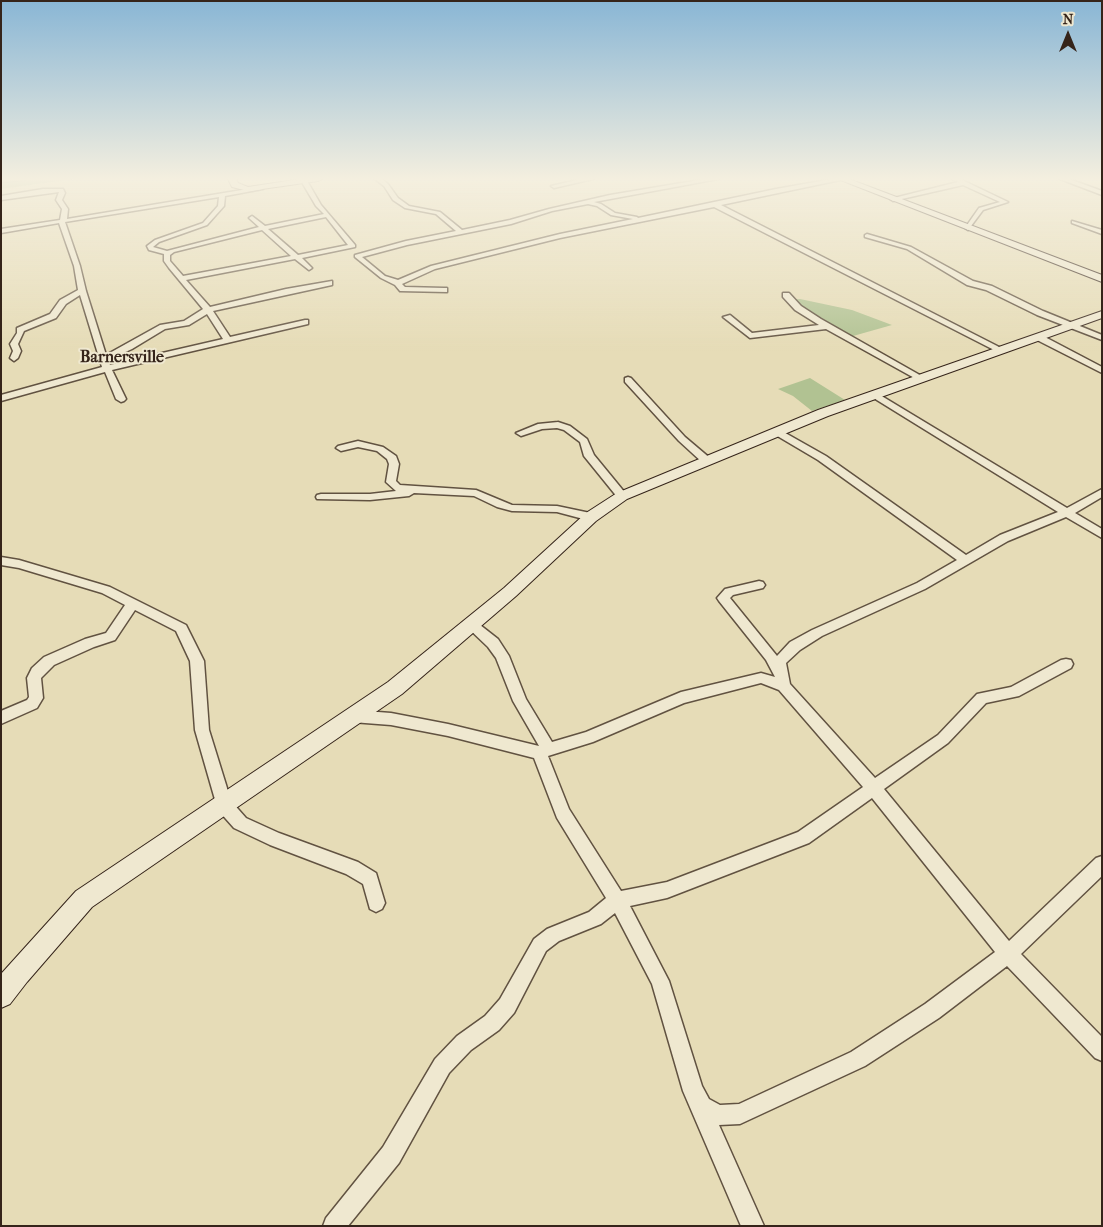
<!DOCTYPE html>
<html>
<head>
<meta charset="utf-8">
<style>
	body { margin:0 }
	#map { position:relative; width:1103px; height:1227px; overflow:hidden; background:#e6dcb7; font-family:"IM FELL French Canon",serif }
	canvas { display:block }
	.frame { position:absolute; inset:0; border:2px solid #35241a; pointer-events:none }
	.north { position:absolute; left:1043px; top:10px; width:50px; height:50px; -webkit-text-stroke:4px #efe8d0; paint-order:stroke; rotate:0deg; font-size:14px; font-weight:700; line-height:20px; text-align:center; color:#35241a }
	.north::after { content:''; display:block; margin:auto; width:18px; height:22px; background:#35241a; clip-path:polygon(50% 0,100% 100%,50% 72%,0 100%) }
</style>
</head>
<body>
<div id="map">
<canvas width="1103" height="1227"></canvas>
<div class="frame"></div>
<div class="north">N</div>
</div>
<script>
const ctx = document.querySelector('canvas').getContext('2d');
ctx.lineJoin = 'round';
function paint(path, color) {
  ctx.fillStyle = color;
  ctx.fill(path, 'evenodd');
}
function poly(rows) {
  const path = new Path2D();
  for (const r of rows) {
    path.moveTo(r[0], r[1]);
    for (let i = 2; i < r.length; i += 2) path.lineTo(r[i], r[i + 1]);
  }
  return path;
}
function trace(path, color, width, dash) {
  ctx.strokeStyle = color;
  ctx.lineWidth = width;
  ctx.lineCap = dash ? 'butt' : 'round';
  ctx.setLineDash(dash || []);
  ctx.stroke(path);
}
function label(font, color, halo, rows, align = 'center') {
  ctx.font = font + ' "IM FELL French Canon",serif';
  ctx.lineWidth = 4;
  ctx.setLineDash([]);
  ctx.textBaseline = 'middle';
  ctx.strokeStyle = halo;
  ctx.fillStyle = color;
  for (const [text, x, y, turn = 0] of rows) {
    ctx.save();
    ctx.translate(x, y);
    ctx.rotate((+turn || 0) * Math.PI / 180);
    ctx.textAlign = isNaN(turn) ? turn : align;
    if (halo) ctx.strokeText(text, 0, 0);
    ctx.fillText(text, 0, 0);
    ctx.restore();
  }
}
paint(poly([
	[1,179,74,179,1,189],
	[800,299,852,310,892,325,846,338,785,300],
	[810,378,845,400,812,411,793,396,778,389]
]), '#b1c292');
trace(poly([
	[1,183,39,179]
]), '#727d79', 1);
const street = poly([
	[300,179,306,179,321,205,355,245,355,247,302,258,312,268,309,270,295,259,186,280,210,307,286,289,332,281,332,285,213,311,230,337,305,320,308,320,308,324,112,370,126,399,124,401,121,402,116,399,105,372,1,401,1,395,102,367,80,295,66,304,56,318,24,331,18,344,21,351,18,358,14,361,10,358,13,351,10,344,17,333,17,328,50,314,60,300,78,290,74,266,59,223,1,233,1,229,60,220,62,209,56,200,59,192,1,200,1,196,43,189,63,189,65,193,62,200,68,209,67,219,260,187,263,189,225,196,224,206,207,225,159,242,153,247,167,251,259,227,249,218,252,216,265,226,324,214,316,206,300,179],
	[219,197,218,206,203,223,155,240,147,246,149,250,164,254,164,261,169,268,203,309,184,321,160,325,106,355,86,291,80,266,65,222,219,197],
	[326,217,348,245,298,255,268,229,326,217],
	[262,230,291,256,183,276,170,261,170,255,174,252,262,230],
	[207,314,223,339,110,365,108,360,132,349,165,329,189,325,207,314],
	[375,179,382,179,388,184,398,198,409,206,440,212,462,230,510,220,549,209,610,195,705,179,718,179,594,202,601,204,615,213,637,217,638,218,776,189,832,179,845,179,721,205,1005,350,998,352,714,207,560,238,435,269,402,284,405,287,444,288,447,288,447,292,400,291,395,285,381,278,355,257,355,255,406,241,456,231,436,214,405,208,393,200,384,186,375,179],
	[588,204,597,206,611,215,633,219,560,234,431,266,398,280,385,276,362,257,407,245,511,224,552,211,588,204],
	[581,179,593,179,554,188,551,186,581,179],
	[952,179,960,179,1008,202,983,210,968,230,965,228,979,208,1000,202,963,185,893,201,890,199,958,182,952,179],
	[1060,179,1069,179,1102,191,1102,195,1060,179],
	[1072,221,1102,230,1102,234,1072,223,1072,221],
	[867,234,911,247,973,281,992,286,1043,311,1102,335,1102,340,1037,315,986,290,967,285,907,249,865,237,865,235,867,234],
	[783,293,789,293,801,306,821,319,925,378,918,380,826,329,750,338,723,317,730,315,752,333,819,325,795,310,783,297,783,293],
	[1037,336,1043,336,1102,367,1102,373,1037,340,1037,336],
	[628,377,631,378,685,437,711,459,711,463,703,463,679,441,625,382,625,378,628,377],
	[875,392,1067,508,1102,489,1102,497,1075,513,1102,529,1102,538,1066,517,1008,541,925,589,822,636,800,650,786,663,790,684,875,778,938,735,977,694,1011,687,1061,660,1066,659,1071,660,1073,664,1071,668,1019,696,986,703,948,743,884,789,1009,941,1096,858,1102,856,1102,876,1021,954,1102,1037,1102,1061,1095,1058,1007,966,939,1018,865,1066,740,1124,719,1125,764,1226,741,1226,683,1091,652,984,615,913,601,924,559,941,546,951,514,1013,499,1030,471,1050,449,1073,399,1163,348,1226,323,1226,326,1218,383,1147,435,1059,457,1036,485,1016,500,999,534,939,547,929,589,912,606,898,557,818,534,758,448,736,391,725,352,722,347,720,345,716,347,712,352,710,391,713,448,724,539,746,513,701,496,658,488,647,467,627,465,624,467,621,475,621,498,639,509,656,526,699,552,742,586,732,681,692,761,673,775,677,766,660,719,601,717,598,725,589,759,581,763,582,765,585,763,588,733,595,730,598,777,656,790,642,812,630,917,583,957,560,818,460,774,434,774,430,780,430,826,456,966,555,1000,535,1058,512,872,397,872,393,875,392],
	[761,683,779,690,863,787,798,832,667,882,621,891,569,809,548,756,593,742,684,703,761,683],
	[872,798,995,952,925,1004,851,1052,739,1104,720,1105,709,1099,702,1086,669,981,630,906,667,898,809,843,872,798],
	[558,422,570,426,587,439,594,455,626,494,627,496,626,498,618,498,584,456,580,442,564,430,557,428,542,429,521,436,516,433,538,424,558,422],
	[358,441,383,447,396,456,399,464,396,481,400,485,476,490,512,505,557,506,595,514,596,517,591,521,557,512,512,511,497,507,474,496,414,493,409,496,370,500,317,499,316,497,317,495,321,494,370,494,396,491,386,482,389,464,387,459,377,451,358,447,341,451,336,448,338,446,358,441],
	[1,557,19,560,110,587,186,625,204,661,209,730,231,801,246,818,279,833,358,862,376,873,385,903,382,909,376,912,370,909,363,884,346,874,270,845,234,828,218,810,195,730,190,661,176,631,135,610,115,640,94,647,54,665,41,678,43,698,37,708,1,724,1,711,27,700,29,697,27,678,32,668,44,657,85,639,106,633,125,605,102,593,19,568,1,565,1,557]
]);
const secondary = poly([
	[228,179,236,179,238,183,248,187,301,179,322,179,318,181,248,191,232,187,228,179],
	[838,179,849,179,1102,275,1102,282,838,179],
	[1102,311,1102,318,828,416,627,499,596,521,516,596,402,694,92,907,27,982,10,1004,1,1008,1,974,76,891,388,682,504,588,586,513,617,493,818,410,1102,311]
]);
trace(street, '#615241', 3);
trace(secondary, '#35241a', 2);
paint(street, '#efe8d0');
paint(secondary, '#efe8d0');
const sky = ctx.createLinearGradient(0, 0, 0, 351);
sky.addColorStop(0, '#89b6d5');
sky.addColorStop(0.51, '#f4efdf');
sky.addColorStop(1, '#f4efdf00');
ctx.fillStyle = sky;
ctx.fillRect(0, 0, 1103, 351);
label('bold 16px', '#35241a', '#efe8d0', [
	["Barnersville",122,358]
]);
</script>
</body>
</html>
